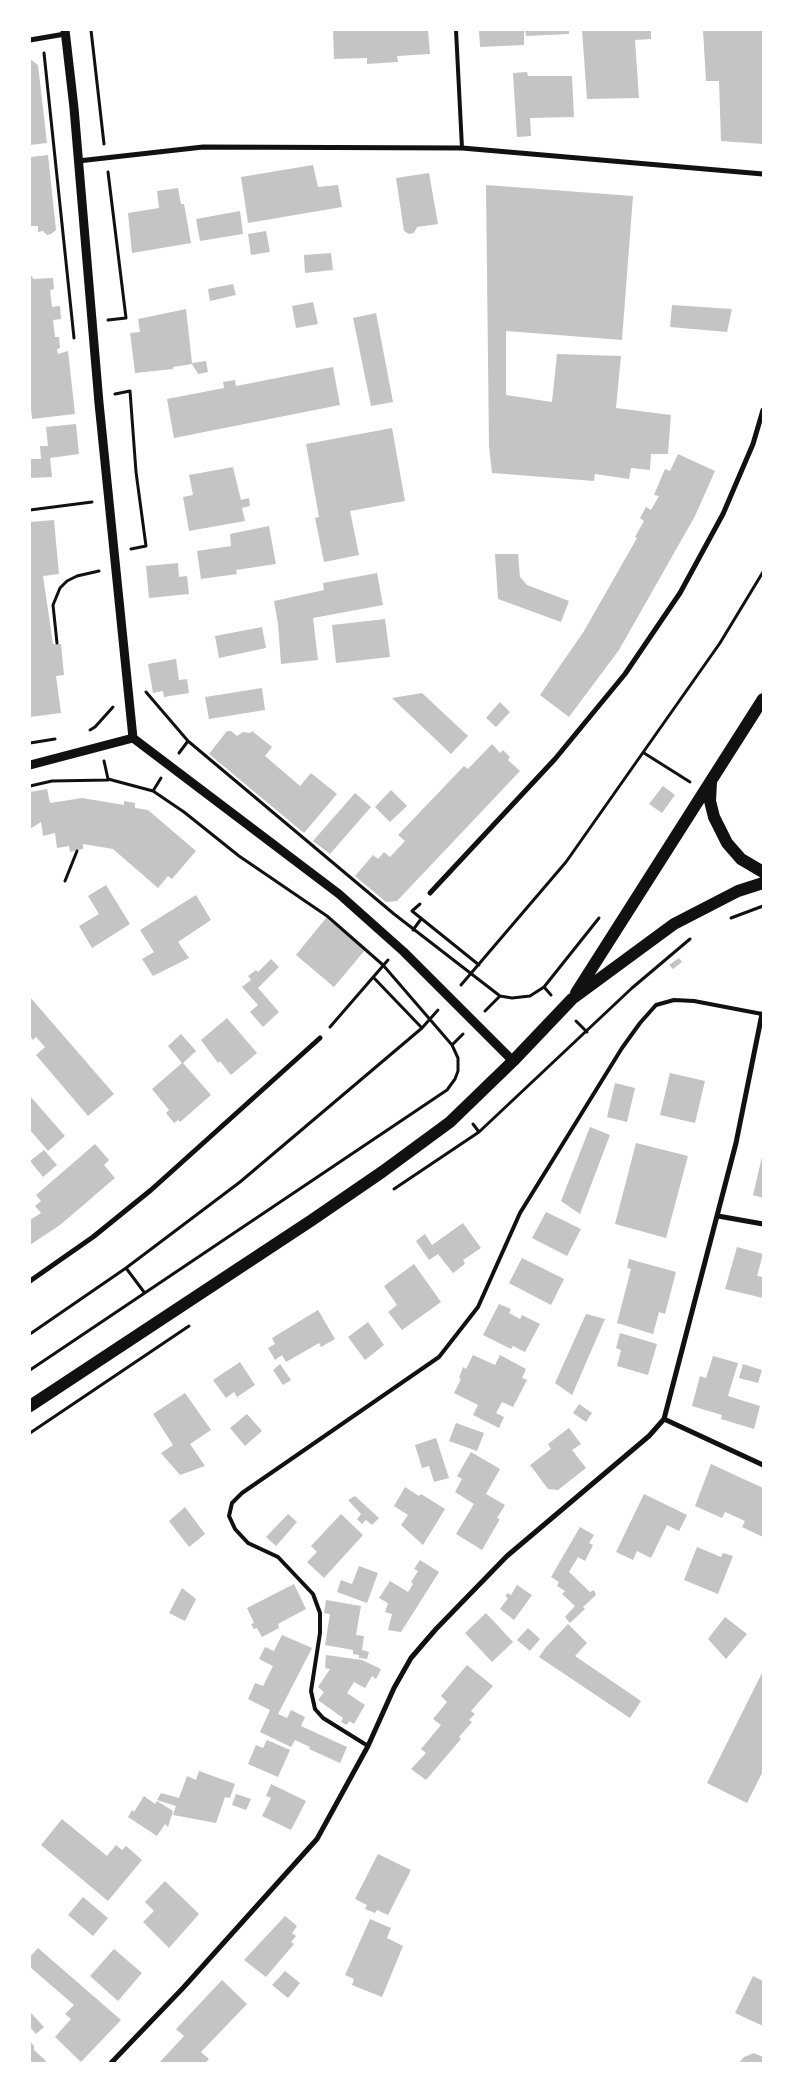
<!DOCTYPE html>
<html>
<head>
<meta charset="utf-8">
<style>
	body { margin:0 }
	#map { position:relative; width:793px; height:2093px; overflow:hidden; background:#fff; font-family:"Exo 2",sans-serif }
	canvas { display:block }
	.frame { position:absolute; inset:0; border:31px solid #fff; pointer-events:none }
</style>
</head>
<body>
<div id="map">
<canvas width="793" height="2093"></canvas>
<div class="frame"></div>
</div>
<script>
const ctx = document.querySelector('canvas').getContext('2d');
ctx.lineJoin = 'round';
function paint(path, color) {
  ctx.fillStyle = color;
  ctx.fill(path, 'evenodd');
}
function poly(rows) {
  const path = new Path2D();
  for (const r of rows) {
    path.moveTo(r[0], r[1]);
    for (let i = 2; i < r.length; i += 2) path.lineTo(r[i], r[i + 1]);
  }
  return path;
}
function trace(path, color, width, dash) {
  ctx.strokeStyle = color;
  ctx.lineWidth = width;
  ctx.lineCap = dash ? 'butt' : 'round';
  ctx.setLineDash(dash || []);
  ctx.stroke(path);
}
paint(poly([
	[333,30,428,30,430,54,397,56,398,62,367,64,367,58,334,59],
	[479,30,524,30,524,45,480,47],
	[525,30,569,30,569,34,526,36],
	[582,30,651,30,651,39,635,40,639,98,587,99],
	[703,30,763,30,763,144,721,141,719,81,706,81],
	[30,59,38,65,47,143,30,145],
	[527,72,528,76,572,76,574,117,530,118,531,136,517,137,513,73],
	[48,155,56,230,51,234,47,235,43,231,38,232,38,226,30,226,30,157],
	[313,165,318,187,338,185,342,207,248,223,241,177],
	[429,173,438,224,417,227,414,233,409,234,404,231,396,178],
	[486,185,633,196,622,340,506,331,506,395,552,402,557,354,621,356,616,408,671,415,668,454,651,454,650,470,631,468,629,479,595,474,594,481,492,473,489,446],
	[178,188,181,204,184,204,191,243,132,253,128,213,159,208,157,191],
	[240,211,243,234,200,241,196,219],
	[266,231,270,252,251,255,248,234],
	[331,253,333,270,305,273,304,255],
	[30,276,32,276,33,279,53,278,54,289,50,290,52,307,60,306,61,319,53,320,55,337,59,337,60,348,57,349,58,354,68,351,75,414,32,419,30,398],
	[233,284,236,295,210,301,208,289],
	[313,302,318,324,296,328,292,306],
	[672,305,732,309,727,332,670,327],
	[186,309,192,363,206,361,208,372,198,374,192,364,173,367,173,369,135,373,130,333,140,332,138,319],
	[376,313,393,402,371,406,353,318],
	[333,367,340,405,174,438,167,399,224,388,223,382,235,380,236,386],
	[76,424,79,454,50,458,52,477,30,478,30,459,41,459,40,446,48,446,46,427],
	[392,428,405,501,350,511,359,555,324,562,315,518,319,517,306,444],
	[678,454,715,471,695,516,619,650,569,717,540,695,584,631,637,538,635,537,644,521,640,518,646,507,651,510,659,496,654,495,665,469,670,471],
	[233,467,241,500,249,498,250,506,242,508,245,521,189,531,183,497,193,495,189,475],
	[54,520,59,574,43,576,53,644,61,644,64,675,56,676,61,713,30,717,30,522],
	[269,526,276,564,236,570,237,574,201,579,197,551,231,546,230,534],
	[495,554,518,554,520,577,527,585,569,601,561,622,498,599],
	[178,563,179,577,187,576,189,594,149,598,146,566],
	[377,573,383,605,313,618,318,660,281,664,278,624,274,601,324,590,323,583],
	[385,619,390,657,336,663,332,625],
	[262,627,266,648,219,658,215,636],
	[176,659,179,680,187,679,189,693,164,697,163,691,153,693,148,664],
	[262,688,265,710,209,719,205,697],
	[422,693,468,736,451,754,392,698],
	[500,702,510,712,496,727,486,718],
	[227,731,231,731,237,736,243,732,250,733,252,731,272,747,265,756,300,786,311,773,337,794,304,833,209,754],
	[492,744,500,753,503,750,510,757,508,760,520,771,397,901,386,902,355,876,373,855,378,859,384,852,390,857,405,841,398,835,464,766,468,769],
	[663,786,675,795,662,813,649,804],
	[47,789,50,803,82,798,124,805,124,801,135,803,135,808,148,810,196,851,172,879,168,876,158,888,113,849,83,844,83,849,70,852,69,846,57,848,55,833,43,836,41,822,30,829,30,792],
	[391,790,407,806,390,822,375,807],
	[355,793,371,807,330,854,313,841],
	[106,885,130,924,92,948,79,926,99,914,88,896],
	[196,895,211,920,178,942,189,958,153,976,142,959,154,952,140,930],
	[326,918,365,950,334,987,296,955],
	[679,958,682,962,673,969,669,965],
	[271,959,279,967,258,988,279,1012,263,1027,250,1012,258,1005,242,987,251,980,248,976,256,970,258,972],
	[30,997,114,1094,88,1116,36,1055,45,1047,36,1037,33,1040,30,1036],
	[227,1018,257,1053,231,1075,220,1061,218,1063,201,1040],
	[181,1034,196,1051,183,1063,211,1095,180,1122,178,1120,174,1123,166,1113,169,1110,152,1089,182,1063,168,1046],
	[670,1073,705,1081,695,1123,660,1115],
	[615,1083,635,1088,627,1122,607,1117],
	[30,1096,65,1136,48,1151,30,1130],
	[590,1127,610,1135,580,1214,561,1201],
	[636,1143,688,1156,666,1238,615,1224],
	[95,1144,109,1160,104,1165,115,1178,60,1225,30,1245,30,1220,41,1213,35,1206,41,1201,36,1195],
	[44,1150,57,1165,43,1177,30,1161],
	[762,1157,763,1157,763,1198,753,1195],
	[546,1212,581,1229,567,1256,532,1238],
	[463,1223,481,1248,463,1260,465,1264,453,1273,438,1254,429,1260,416,1241,425,1234,432,1245],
	[737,1247,763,1254,757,1276,763,1277,763,1298,725,1289],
	[522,1258,564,1279,551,1305,509,1283],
	[629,1259,676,1272,665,1314,659,1312,653,1334,617,1323,631,1269,627,1268],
	[414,1264,441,1302,402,1330,388,1312,397,1305,384,1286],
	[499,1304,511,1309,509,1313,520,1319,522,1315,540,1324,525,1352,513,1346,511,1349,483,1335],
	[318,1310,335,1339,321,1347,319,1343,286,1362,282,1355,275,1360,268,1348,275,1344,272,1338],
	[586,1314,605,1319,572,1395,555,1383],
	[368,1322,384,1345,365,1360,348,1337],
	[620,1333,657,1344,648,1375,617,1366,621,1350,616,1348],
	[473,1355,495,1365,500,1355,526,1369,522,1378,527,1380,513,1407,502,1402,496,1413,504,1417,499,1428,473,1415,478,1405,454,1393,461,1379,459,1378,463,1367,466,1369],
	[713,1356,738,1363,728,1396,760,1406,754,1429,721,1419,722,1415,692,1406,700,1376,706,1378],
	[240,1362,255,1385,237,1397,234,1392,226,1398,213,1380],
	[280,1364,291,1380,283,1385,273,1370],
	[743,1364,762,1370,758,1383,739,1378],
	[185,1393,211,1430,190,1444,205,1466,180,1475,161,1453,173,1445,153,1414],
	[579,1404,592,1413,586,1422,573,1413],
	[247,1414,262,1431,245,1446,230,1428],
	[456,1423,484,1433,477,1451,449,1441],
	[569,1428,581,1444,572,1450,586,1468,558,1490,548,1489,530,1465,551,1449,548,1444],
	[436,1438,449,1478,434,1482,429,1466,422,1468,415,1445],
	[471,1452,500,1469,486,1494,505,1505,497,1518,500,1519,482,1550,456,1534,474,1504,455,1492,462,1479,457,1476],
	[711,1464,763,1488,763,1537,742,1527,745,1521,725,1512,722,1518,695,1506],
	[405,1487,419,1496,421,1494,445,1509,423,1545,401,1525,408,1515,394,1506],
	[644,1494,687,1515,679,1531,667,1525,651,1558,637,1551,633,1560,616,1552],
	[355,1496,379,1518,372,1525,366,1520,362,1524,357,1519,361,1514,348,1500],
	[185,1507,205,1534,189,1547,169,1521],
	[288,1514,297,1522,276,1546,266,1537],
	[341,1514,363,1535,324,1578,307,1562,317,1552,311,1546],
	[580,1527,594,1535,589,1543,593,1545,585,1561,578,1557,569,1572,590,1592,594,1590,596,1595,583,1607,585,1609,570,1623,565,1617,575,1606,562,1594,565,1591,557,1586,559,1582,551,1577],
	[697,1547,721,1557,723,1553,733,1556,718,1594,684,1580],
	[420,1560,439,1572,401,1632,388,1630,392,1614,385,1612,388,1603,379,1598,390,1581,408,1592,413,1584,411,1582,418,1571,414,1569],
	[359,1566,378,1573,367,1603,337,1592,341,1580,352,1584],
	[294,1584,306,1609,278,1624,279,1628,262,1637,257,1628,254,1629,251,1624,254,1623,247,1608],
	[517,1585,532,1595,514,1620,500,1609,508,1598,505,1596,508,1593,511,1595],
	[182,1588,196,1599,185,1621,169,1613],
	[326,1600,361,1606,356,1635,364,1636,362,1650,369,1652,367,1659,359,1658,359,1655,353,1654,353,1650,325,1645,330,1614,324,1613],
	[486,1613,513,1642,492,1662,465,1633],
	[725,1617,747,1634,726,1659,708,1639],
	[568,1624,587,1643,575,1656,641,1701,630,1718,539,1657,546,1647],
	[528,1628,540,1639,530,1651,517,1640],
	[282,1635,312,1648,278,1714,287,1718,291,1710,305,1717,301,1726,347,1747,340,1763,309,1749,310,1747,295,1740,291,1747,260,1732,270,1710,248,1699,255,1683,263,1686,273,1666,259,1659,265,1647,274,1651],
	[326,1655,362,1660,381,1669,376,1679,372,1676,365,1688,354,1682,347,1693,365,1705,354,1724,349,1721,347,1725,341,1722,343,1718,318,1700,324,1692,318,1687,330,1669,325,1668],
	[467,1665,493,1686,471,1711,475,1714,469,1720,472,1722,459,1737,461,1739,426,1780,411,1769,426,1753,421,1749,441,1725,433,1719,447,1702,441,1696],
	[763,1671,763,1771,747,1803,707,1783],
	[267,1740,290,1750,278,1777,248,1764,256,1745,263,1748],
	[199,1771,235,1784,230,1798,225,1797,216,1823,173,1815,176,1806,157,1800,161,1793,179,1798,187,1776,196,1780],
	[271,1784,306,1801,291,1830,262,1816,271,1798,266,1796],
	[236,1794,251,1799,246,1810,232,1805],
	[144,1796,155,1804,157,1801,173,1811,168,1827,165,1824,157,1836,128,1817,132,1810,134,1812],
	[62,1819,107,1856,116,1845,122,1850,126,1846,142,1860,108,1901,41,1845],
	[378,1854,411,1870,388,1915,377,1910,375,1913,365,1909,367,1905,355,1899],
	[165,1881,199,1914,169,1948,143,1922,154,1911,145,1902],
	[83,1897,108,1918,93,1936,68,1915],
	[285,1916,297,1926,292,1933,296,1936,291,1942,294,1944,266,1977,244,1960],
	[370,1919,391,1928,387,1938,403,1946,382,1997,352,1985,354,1979,345,1975],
	[38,1948,121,2020,81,2062,55,2037,71,2019,65,2014,74,2005,30,1967,30,1957],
	[114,1949,142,1973,118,2001,90,1976],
	[285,1971,300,1983,288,1998,272,1985],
	[753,1976,763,1981,763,2026,735,2013],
	[222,1980,247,2004,201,2052,209,2059,205,2063,159,2063,184,2036,176,2029],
	[30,2012,44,2027,36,2034,30,2027],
	[30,2041,34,2046,34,2050,46,2061,44,2063,30,2063],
	[754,2053,763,2057,763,2063,739,2063,744,2057]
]), '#c4c4c4');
trace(poly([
	[91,30,104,144],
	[44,53,74,338],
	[108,172,126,318,108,320],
	[115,394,130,391,136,472,146,546,131,549],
	[30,510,92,502],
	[57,643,53,605,60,588,67,581,77,576,99,571],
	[146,692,188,741],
	[90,730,95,727,113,707],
	[30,743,55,739],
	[179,753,188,741,394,914,500,996],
	[644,753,690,782],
	[104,761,108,779,153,791],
	[161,778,153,791,184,812,239,856,327,916,383,965,452,1045],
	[30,786,52,781,108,780],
	[65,881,77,851],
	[420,904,412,911,479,965],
	[731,918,763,906],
	[413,930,421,919],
	[374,978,422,1028],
	[461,985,566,862,720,643,763,572],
	[551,995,544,987,599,918],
	[485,1011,500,996,512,998,530,996,544,987],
	[576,1021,587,1032],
	[330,1027,388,960],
	[473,1124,479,1132,632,988,690,939],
	[394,1189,479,1132],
	[126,1268,144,1292],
	[30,1334,126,1268,240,1182,422,1028,438,1010],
	[30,1370,447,1090,455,1079,458,1071,458,1058,452,1045,463,1034],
	[30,1433,189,1326]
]), '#111', 3);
trace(poly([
	[456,30,462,148],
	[368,1746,323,1718,315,1709,311,1691,320,1633,320,1613,313,1594,278,1557,248,1543,235,1529,229,1516,232,1503,242,1493,439,1357,478,1307,520,1213,622,1048,640,1023,656,1005,674,1000,694,1001,762,1014]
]), '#111', 4);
trace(poly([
	[30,40,65,34],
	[78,161,203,147,462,148,763,174],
	[430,893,555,759,625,674,680,593,723,514,753,444,763,410],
	[718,1216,763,1224],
	[30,1281,93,1237,151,1190,320,1038],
	[664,1419,763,1465],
	[111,2063,183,1988,317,1839,368,1746,394,1688,411,1658,436,1629,507,1556,649,1436,664,1419,736,1143,762,1014]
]), '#111', 5);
trace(poly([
	[65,30,74,108,99,403,133,738,339,894,404,952,513,1061],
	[30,765,133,738]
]), '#111', 9);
trace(poly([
	[711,782,710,801,714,817,727,843,741,859,763,872],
	[576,993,763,699],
	[30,1406,312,1220,382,1172,450,1122,513,1061,572,999,674,924,738,891,763,883]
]), '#111', 12);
</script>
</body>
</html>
